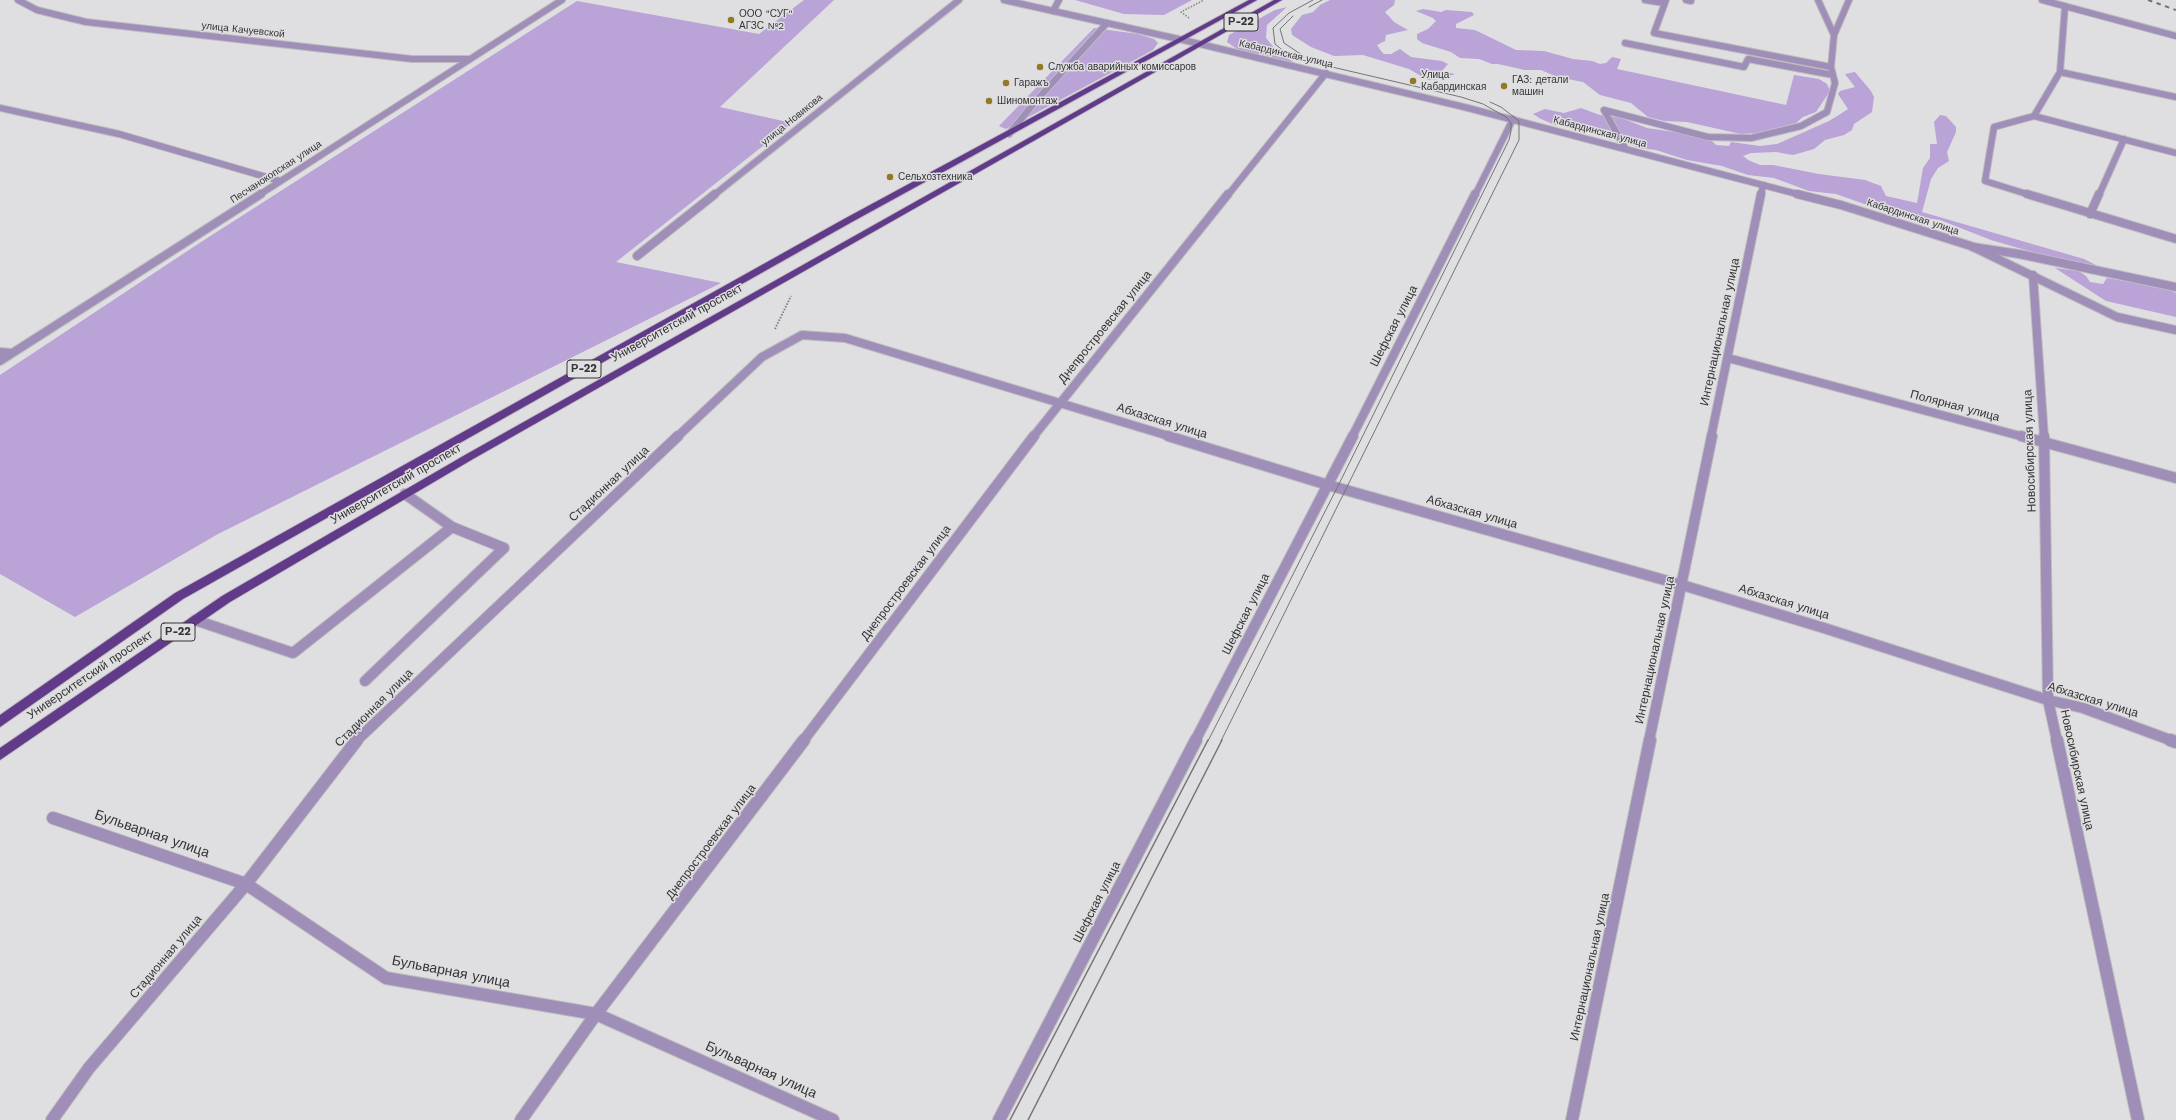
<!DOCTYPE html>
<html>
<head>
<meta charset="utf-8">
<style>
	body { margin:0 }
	canvas { display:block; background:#dfdee1 }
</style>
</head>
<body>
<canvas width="2176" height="1120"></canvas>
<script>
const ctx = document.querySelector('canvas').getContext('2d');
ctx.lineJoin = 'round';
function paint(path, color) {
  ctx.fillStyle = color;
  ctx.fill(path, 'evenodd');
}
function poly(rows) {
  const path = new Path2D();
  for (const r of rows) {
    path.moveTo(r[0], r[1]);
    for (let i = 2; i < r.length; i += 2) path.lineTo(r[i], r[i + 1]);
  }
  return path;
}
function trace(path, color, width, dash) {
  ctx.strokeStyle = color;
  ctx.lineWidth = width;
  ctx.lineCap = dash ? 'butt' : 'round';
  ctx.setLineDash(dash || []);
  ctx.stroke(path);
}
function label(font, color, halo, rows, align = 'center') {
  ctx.font = font + ' "Work Sans",sans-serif';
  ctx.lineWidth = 3;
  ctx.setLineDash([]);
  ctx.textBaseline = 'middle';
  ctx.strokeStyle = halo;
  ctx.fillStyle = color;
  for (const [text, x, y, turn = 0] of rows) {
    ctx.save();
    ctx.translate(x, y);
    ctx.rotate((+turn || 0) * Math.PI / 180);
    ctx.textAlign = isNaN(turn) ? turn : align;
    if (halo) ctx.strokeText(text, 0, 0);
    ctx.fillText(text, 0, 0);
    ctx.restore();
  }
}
paint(poly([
	[804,0,834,0,720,107,792,123,616,262,721,283,218,534,75,617,0,574,0,375,198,244,577,1,759,34],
	[1075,0,1192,0,1164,15,1124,14],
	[1330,0,1395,0,1394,5,1385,12,1394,22,1408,30,1386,35,1385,41,1377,45,1381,51,1384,54,1391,54,1400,49,1411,57,1442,61,1448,64,1442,71,1455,74,1440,79,1428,80,1409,69,1363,55,1334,56,1311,47,1292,35,1291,29,1302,15,1313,12,1320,5],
	[1287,7,1267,25,1266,38,1276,50,1296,64,1237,49,1227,42,1229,35,1275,10],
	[1423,9,1441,12,1446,10,1472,12,1474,15,1456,24,1456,28,1475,30,1516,50,1544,51,1573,59,1592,61,1600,64,1606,63,1612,57,1621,59,1617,69,1786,105,1794,75,1819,79,1827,84,1830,91,1816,112,1803,117,1796,123,1757,133,1741,134,1687,122,1664,121,1648,117,1631,103,1600,95,1583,82,1557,77,1541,70,1525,70,1498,64,1492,64,1479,59,1460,58,1451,52,1422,43,1417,39,1417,34,1428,29,1436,21,1433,18,1416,11],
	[1094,28,1138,34,1154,39,1158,43,1153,50,1006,129,999,126],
	[1855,72,1871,91,1874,97,1872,112,1854,124,1852,130,1844,135,1825,140,1814,149,1793,155,1776,152,1751,153,1743,156,1748,160,1760,165,1773,165,1819,174,1865,180,1881,186,1886,196,1917,203,1923,168,1930,158,1930,144,1937,144,1934,122,1940,115,1946,116,1956,127,1956,132,1947,152,1949,161,1938,168,1931,179,1922,212,2084,259,2096,265,2090,267,2063,261,1991,240,1940,220,1911,216,1881,206,1867,205,1836,194,1809,191,1774,178,1748,175,1722,166,1687,160,1656,150,1639,148,1618,139,1608,138,1589,132,1576,125,1555,125,1541,119,1533,114,1545,109,1564,113,1581,108,1600,115,1619,117,1647,128,1708,137,1716,145,1729,146,1731,142,1760,146,1777,144,1829,121,1842,113,1848,109,1838,94,1840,91,1855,87,1845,74],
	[2055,268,2079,271,2086,276,2090,282,2103,284,2107,278,2166,288,2176,293,2176,317,2106,301]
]), '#b9a3d7');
const serviceFar2 = poly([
	[1645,0,1664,3],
	[1666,0,1654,33,1831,67],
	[1686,0,1691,1],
	[1818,0,1834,35],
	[2042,0,2176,36],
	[2065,6,2060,72,2176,97],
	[1053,11,1059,0],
	[1625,43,1744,67,1748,59,1833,75],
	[2034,116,2176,153],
	[1625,148,1604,110,1708,137,1751,138,1801,126,1827,112,1835,83,1831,67,1834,35,1849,0],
	[2030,195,1985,181,1994,127,2034,116,2060,72],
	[2099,195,2124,139]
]);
const serviceFar1 = poly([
	[2027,194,2176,239],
	[2090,214,2099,194],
	[1973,247,2019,254,2176,287]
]);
const service = poly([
	[195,620,293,653,452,527,405,494],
	[365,681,504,548,452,527]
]);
const minorFar3 = poly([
	[0,108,119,134,280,181],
	[1009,134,1035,102,1107,23],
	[714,195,959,0],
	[1228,195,1326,73],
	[1475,195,1513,119],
	[1761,195,1763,185]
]);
const minorFar2 = poly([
	[637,256,715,194],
	[2033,275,2044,437],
	[0,352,11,353],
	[1728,358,2024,437],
	[677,437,762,357,802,335,845,338,1172,437],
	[1033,437,1228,194],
	[1352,437,1475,194],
	[1711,437,1761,194]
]);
const minorFar1 = poly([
	[1168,436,1328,485,1682,585,1824,628,2048,700,2083,708,2173,741],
	[2021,436,2176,478],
	[2044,436,2048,700,2057,741],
	[356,741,678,436],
	[803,741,1034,436],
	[1195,741,1353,436],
	[1649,741,1712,436]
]);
const minor = poly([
	[2057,740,2138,1120],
	[2170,740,2176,742],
	[53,818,246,884,386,978,596,1014,833,1120],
	[52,1120,89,1068,246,884,357,740],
	[521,1120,596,1014,804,740],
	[999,1120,1196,740],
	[1572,1120,1650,740]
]);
const tertiaryFar1 = poly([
	[18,0,37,10,86,22,412,59,469,59],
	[1004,0,1183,40,1464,107,1801,195],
	[259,195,562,0]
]);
const tertiary = poly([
	[1797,194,1841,205,1971,246,2117,317,2176,330],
	[0,361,261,194]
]);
const trunk = poly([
	[1249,0,1257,0,850,223,183,599,0,727,0,715,175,593,844,219,1249,0],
	[1274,0,1282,0,473,459,230,602,0,760,0,748,222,596,465,455,1274,0]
]);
trace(serviceFar2, '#bdbcbf', 8);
trace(serviceFar1, '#bdbcbf', 10);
trace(service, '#bdbcbf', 12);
trace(minorFar3, '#bdbcbf', 8);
trace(minorFar2, '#bdbcbf', 10);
trace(minorFar1, '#bdbcbf', 12);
trace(minor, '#bdbcbf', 14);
trace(tertiaryFar1, '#bdbcbf', 8);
trace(tertiary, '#bdbcbf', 10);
trace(trunk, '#bdbcbf', 2);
trace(poly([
	[1189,18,1181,12,1204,0]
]), '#838384', 1.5, [1.5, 1.5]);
trace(poly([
	[775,329,791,296]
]), '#838384', 2, [1.5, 1.5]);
trace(serviceFar2, '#9f8eb7', 6);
trace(serviceFar1, '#9f8eb7', 8);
trace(service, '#9f8eb7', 10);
trace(minorFar3, '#9f8eb7', 6);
trace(minorFar2, '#9f8eb7', 8);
trace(minorFar1, '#9f8eb7', 10);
trace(minor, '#9f8eb7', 12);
trace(tertiaryFar1, '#9f8eb7', 6);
trace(tertiary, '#9f8eb7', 8);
paint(trunk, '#623a8a');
trace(poly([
	[1309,7,1322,0],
	[1293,16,1280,29,1284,43,1302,55],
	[1208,741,1337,488,1509,140,1511,131,1511,123,1506,117,1483,104,1461,97,1302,60,1286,53,1275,44,1273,28,1289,13,1313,0],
	[1221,741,1519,140,1519,121,1501,107,1490,102]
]), '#747476', 1);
trace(poly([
	[1010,1120,1208,740],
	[1028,1120,1222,740]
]), '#747476', 1.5);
trace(poly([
	[2148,0,2176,10]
]), '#747476', 2, [4.5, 4.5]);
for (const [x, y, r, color] of [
	[731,20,4,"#917a21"],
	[1040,67,4,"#917a21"],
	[1413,81,4,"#917a21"],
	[1006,83,4,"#917a21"],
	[1504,86,4,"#917a21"],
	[989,101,4,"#917a21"],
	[890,177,4,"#917a21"]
]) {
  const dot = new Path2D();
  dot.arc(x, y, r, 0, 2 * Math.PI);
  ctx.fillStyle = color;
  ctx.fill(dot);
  trace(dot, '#dfdee1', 1.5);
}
label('10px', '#343435', '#dfdee1', [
	["ООО \"СУГ\"",739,14],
	["АГЗС №2",739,26],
	["Служба аварийных комиссаров",1048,67],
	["Улица",1421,75],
	["Кабардинская",1421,87],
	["ГАЗ: детали",1512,80],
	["машин",1512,92],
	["Гаражъ",1014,83],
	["Шиномонтаж",997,101],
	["Сельхозтехника",898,177]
], 'left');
label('10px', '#343435', '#dfdee1', [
	["улица Качуевской",243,30,6],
	["Кабардинская улица",1286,54,13],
	["улица Новикова",792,120,-39],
	["Кабардинская улица",1600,132,15],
	["Песчанокопская улица",276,172,-33],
	["Кабардинская улица",1913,217,18]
]);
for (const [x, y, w] of [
	[1241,22,34],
	[584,369,34],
	[178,632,34]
]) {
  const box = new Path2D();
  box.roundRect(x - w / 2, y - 9, w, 18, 3);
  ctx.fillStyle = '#dfdee1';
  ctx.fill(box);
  trace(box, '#343435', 1);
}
label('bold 11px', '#343435', null, [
	["Р-22",1241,22],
	["Р-22",584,369],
	["Р-22",178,632]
]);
label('12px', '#343435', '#dfdee1', [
	["Университетский проспект",677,323,-29],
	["Шефская улица",1394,326,-63],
	["Днепростроевская улица",1105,327,-51],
	["Интернациональная улица",1720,332,-78],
	["Полярная улица",1955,406,15],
	["Абхазская улица",1162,421,17],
	["Новосибирская улица",2030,451,-92],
	["Университетский проспект",396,484,-30],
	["Стадионная улица",609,484,-43],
	["Абхазская улица",1472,512,16],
	["Днепростроевская улица",906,583,-53],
	["Абхазская улица",1784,602,17],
	["Шефская улица",1246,614,-63],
	["Интернациональная улица",1655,650,-78],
	["Университетский проспект",90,675,-34],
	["Абхазская улица",2093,700,17],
	["Стадионная улица",374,708,-45],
	["Новосибирская улица",2077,770,78],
	["Днепростроевская улица",711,842,-53],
	["Шефская улица",1097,902,-63],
	["Стадионная улица",166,957,-50],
	["Интернациональная улица",1590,967,-78]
]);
label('14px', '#343435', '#dfdee1', [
	["Бульварная улица",152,834,19],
	["Бульварная улица",451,972,11],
	["Бульварная улица",761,1070,24]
]);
</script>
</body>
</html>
